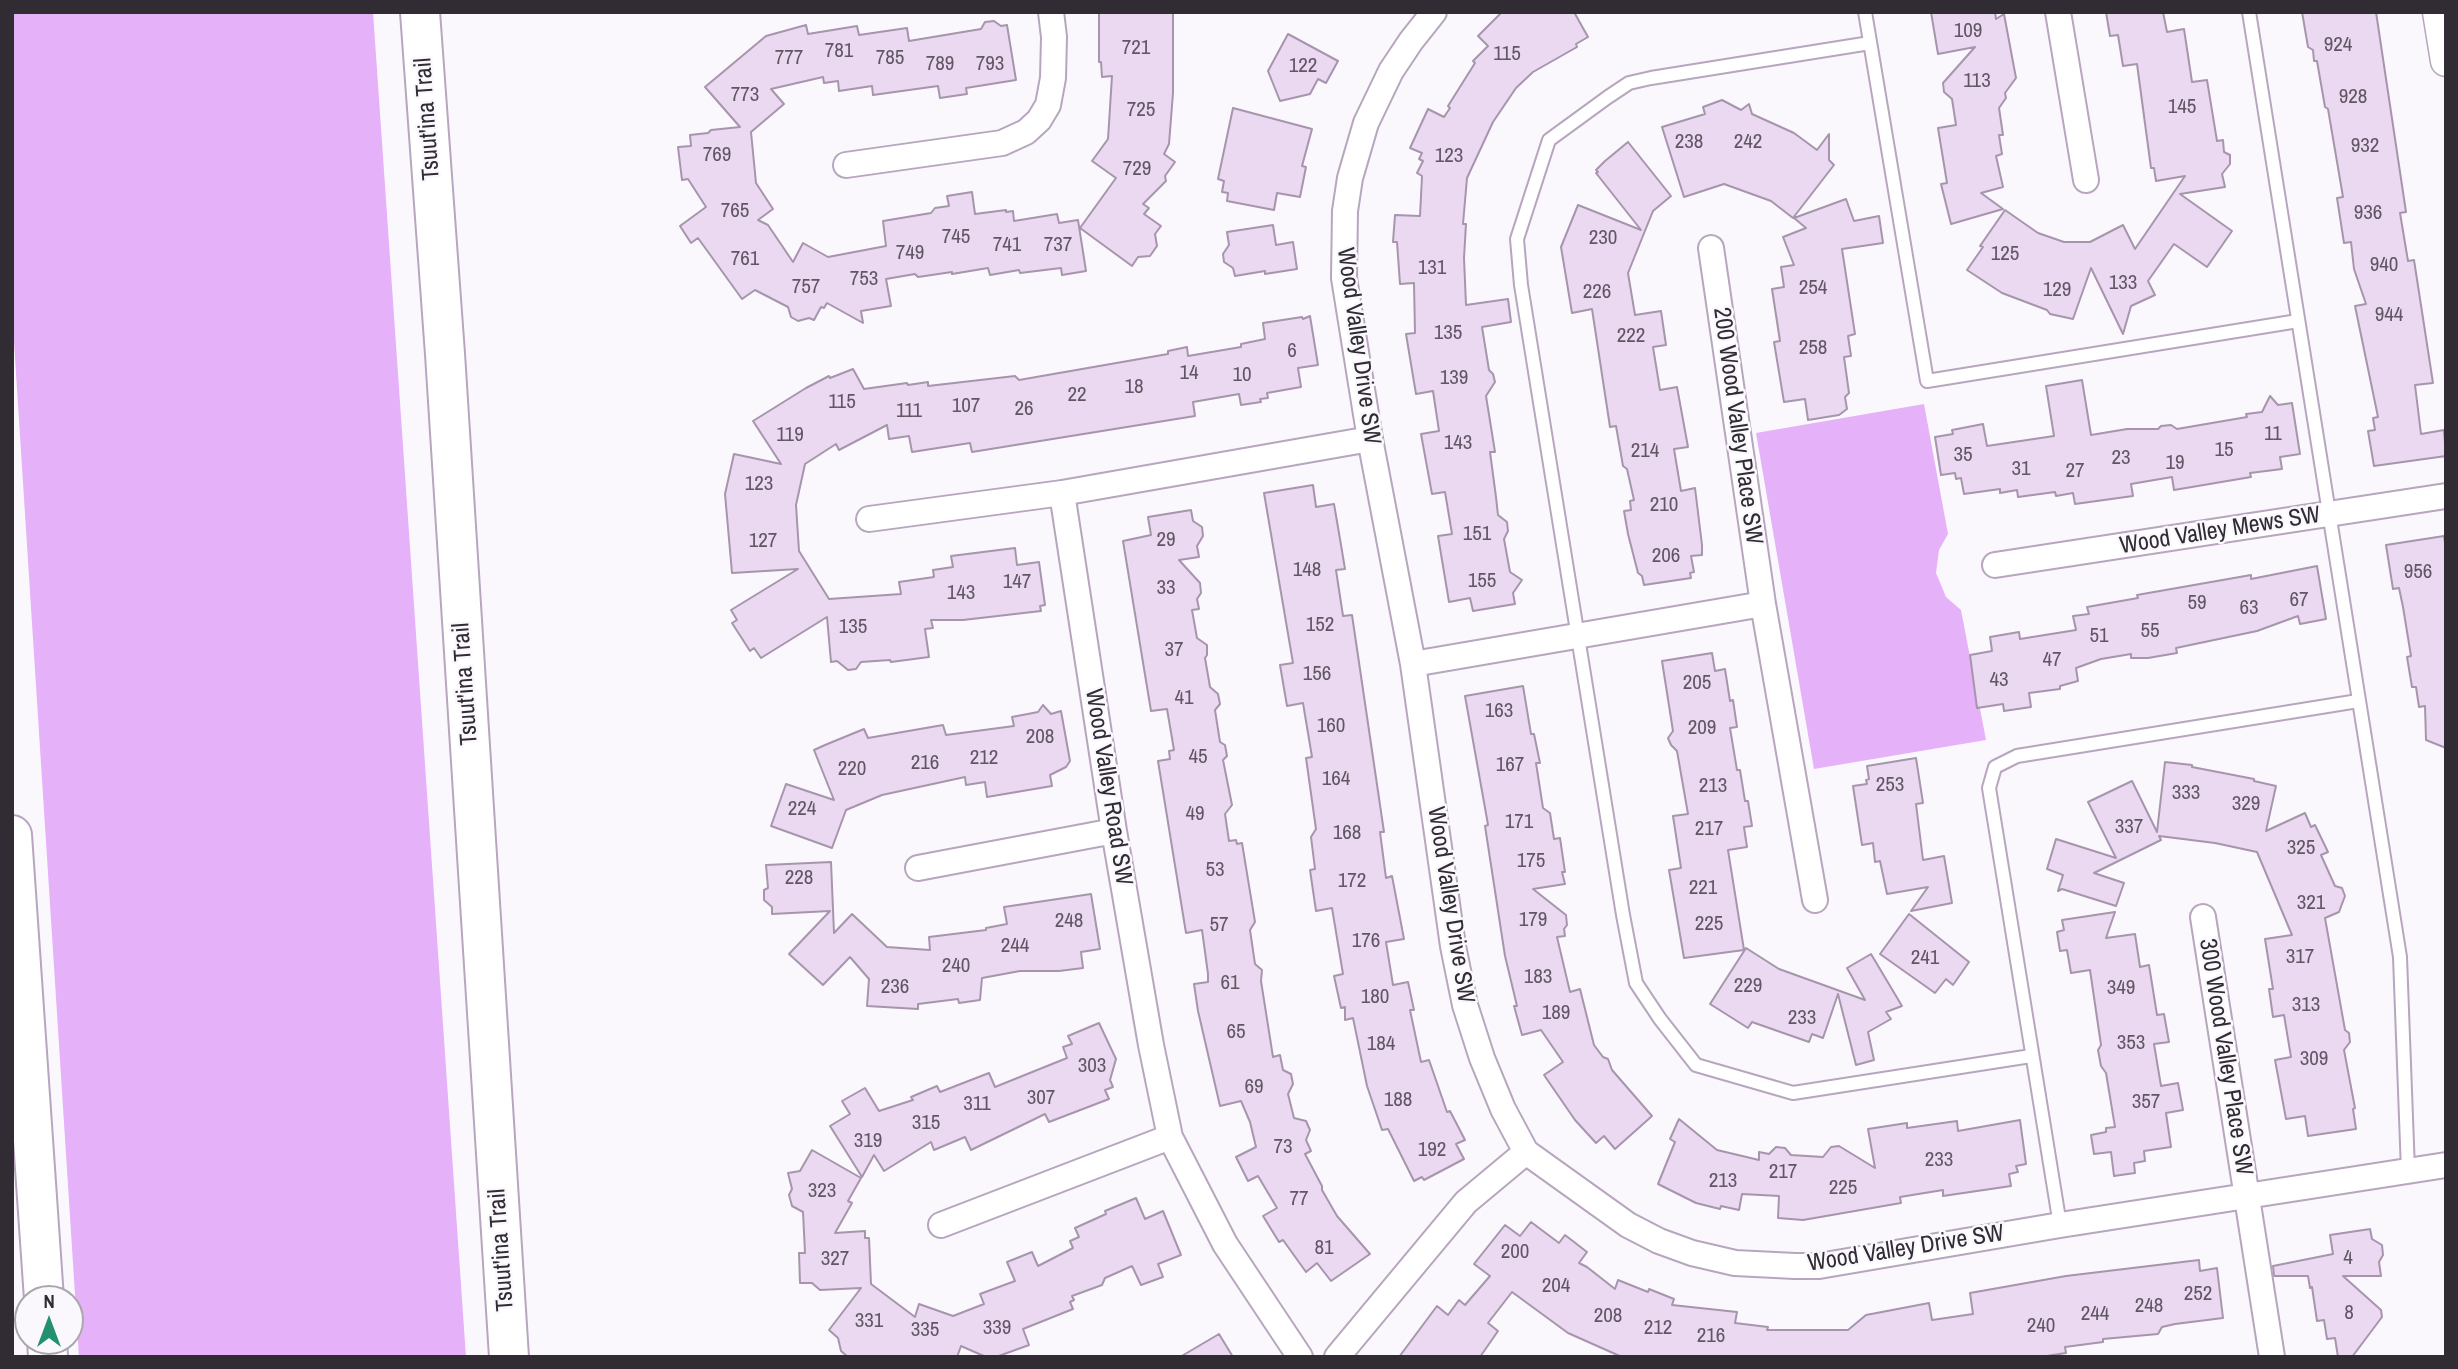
<!DOCTYPE html>
<html>
<head>
<meta charset="utf-8">
<style>
	body { margin:0 }
	#map { position:relative; width:2458px; height:1369px; overflow:hidden; background:#fbf8fd; font-family:"Archivo Narrow",sans-serif }
	canvas { display:block }
	.frame { position:absolute; inset:0; border:14px solid #312b34; pointer-events:none }
	.north { position:absolute; left:14px; top:1285px; width:70px; height:70px; box-sizing:border-box; background:#fbf8fd; border:2px solid #aaa6ad; border-radius:50%; rotate:0deg; font-size:19px; font-weight:700; line-height:28px; text-align:center; color:#312b34 }
	.north::after { content:''; display:block; margin:auto; width:24px; height:32px; background:#239070; clip-path:polygon(50% 0,100% 100%,50% 72%,0 100%) }
</style>
</head>
<body>
<div id="map">
<canvas width="2458" height="1369"></canvas>
<div class="frame"></div>
<div class="north">N</div>
</div>
<script>
const ctx = document.querySelector('canvas').getContext('2d');
ctx.lineJoin = 'round';
function paint(path, color) {
  ctx.fillStyle = color;
  ctx.fill(path, 'evenodd');
}
function poly(rows) {
  const path = new Path2D();
  for (const r of rows) {
    path.moveTo(r[0], r[1]);
    for (let i = 2; i < r.length; i += 2) path.lineTo(r[i], r[i + 1]);
  }
  return path;
}
function trace(path, color, width, dash) {
  ctx.strokeStyle = color;
  ctx.lineWidth = width;
  ctx.lineCap = dash ? 'butt' : 'round';
  ctx.setLineDash(dash || []);
  ctx.stroke(path);
}
function label(font, color, halo, rows, align = 'center') {
  ctx.font = font + ' "Archivo Narrow",sans-serif';
  ctx.lineWidth = 5;
  ctx.setLineDash([]);
  ctx.textBaseline = 'middle';
  ctx.strokeStyle = halo;
  ctx.fillStyle = color;
  for (const [text, x, y, turn = 0] of rows) {
    ctx.save();
    ctx.translate(x, y);
    ctx.rotate((+turn || 0) * Math.PI / 180);
    ctx.textAlign = isNaN(turn) ? turn : align;
    if (halo) ctx.strokeText(text, 0, 0);
    ctx.fillText(text, 0, 0);
    ctx.restore();
  }
}
paint(poly([
	[12,12,373,12,466,1357,79,1357,12,311],
	[1924,404,1948,534,1939,550,1936,573,1946,597,1961,610,1986,740,1814,769,1756,433]
]), '#e5b2f9');
const building = poly([
	[1099,12,1173,12,1173,93,1169,144,1164,154,1175,162,1165,176,1166,181,1143,204,1149,208,1144,214,1161,226,1155,234,1157,246,1150,256,1138,257,1132,266,1080,228,1116,178,1092,161,1108,139,1112,76,1102,77,1101,62,1099,62,1099,12],
	[1502,12,1574,12,1588,37,1576,44,1577,47,1533,72,1516,88,1493,122,1467,178,1463,224,1466,224,1464,258,1466,305,1508,299,1511,322,1482,327,1489,370,1493,374,1495,382,1486,396,1495,452,1490,452,1496,497,1498,515,1507,522,1508,531,1504,539,1510,572,1522,580,1513,593,1515,604,1473,611,1470,598,1449,602,1438,536,1452,534,1445,492,1432,494,1421,434,1439,431,1433,391,1416,394,1406,334,1415,333,1414,283,1400,284,1397,242,1393,242,1395,215,1420,216,1422,176,1417,173,1423,161,1419,159,1422,153,1410,148,1428,109,1444,117,1450,108,1448,106,1475,63,1473,61,1488,46,1478,36,1502,12],
	[1931,12,1995,12,1996,19,2004,14,2016,78,2005,93,2006,98,1999,108,2003,135,1999,135,2002,154,1996,156,2003,187,1981,193,2003,209,1951,224,1941,184,1947,183,1938,128,1956,125,1952,99,1944,92,1943,83,1975,47,1938,54,1931,12],
	[2106,12,2163,12,2167,32,2184,29,2192,82,2207,80,2217,141,2223,140,2224,152,2230,155,2230,164,2222,174,2225,187,2180,194,2232,231,2207,267,2174,244,2148,281,2155,295,2131,306,2123,334,2091,268,2073,319,2050,314,2047,310,2002,293,1967,270,1983,247,1980,246,2005,210,2038,233,2064,242,2090,242,2123,225,2135,249,2185,176,2156,181,2154,168,2151,168,2137,64,2123,66,2118,35,2110,36,2106,12],
	[2302,12,2376,12,2406,212,2400,213,2408,261,2414,260,2433,383,2415,385,2421,434,2444,430,2446,456,2374,466,2368,431,2375,430,2373,418,2378,417,2355,306,2366,304,2354,269,2351,242,2344,243,2337,198,2343,197,2328,109,2325,107,2317,61,2314,61,2313,50,2308,47,2302,12],
	[994,21,1001,26,1007,25,1016,80,966,88,967,94,940,98,938,86,873,95,872,86,839,91,838,81,824,83,823,77,771,89,784,104,751,132,756,183,773,209,758,220,768,225,793,262,803,243,828,257,886,246,883,221,931,213,935,208,949,206,947,196,972,192,975,214,1006,210,1006,212,1013,211,1014,221,1057,214,1059,223,1078,220,1086,271,1062,275,1061,268,1020,273,1019,270,990,275,988,268,952,274,952,272,918,277,915,274,886,279,891,306,861,311,863,323,827,303,824,308,821,307,814,320,809,318,798,321,791,317,788,307,755,290,742,299,698,238,691,243,680,226,706,207,688,179,682,180,678,147,691,146,690,135,708,133,711,130,740,127,705,87,766,36,806,25,808,34,857,26,859,35,907,28,909,41,981,29,985,22,994,21],
	[1288,34,1338,61,1326,83,1318,79,1310,94,1280,101,1268,71,1288,34],
	[1722,100,1741,110,1749,104,1752,114,1794,133,1817,150,1829,134,1829,160,1834,165,1793,218,1771,201,1724,184,1684,197,1662,127,1705,114,1703,107,1722,100],
	[1233,108,1312,129,1302,166,1306,167,1300,197,1277,193,1274,210,1227,201,1228,193,1222,192,1224,181,1218,179,1233,108],
	[1628,142,1671,196,1653,211,1628,273,1635,315,1661,311,1666,345,1653,347,1660,390,1677,387,1688,447,1674,449,1681,491,1695,488,1702,545,1702,555,1691,556,1694,572,1690,573,1691,578,1644,585,1642,576,1638,573,1628,534,1624,511,1631,510,1630,501,1634,500,1627,469,1623,466,1616,426,1610,427,1592,309,1572,313,1561,247,1578,205,1641,230,1596,173,1598,172,1596,170,1605,161,1628,142],
	[1846,199,1854,221,1879,216,1883,243,1842,249,1855,334,1848,336,1851,356,1844,357,1849,393,1845,397,1847,409,1839,415,1808,420,1805,399,1784,402,1774,342,1780,341,1772,289,1784,287,1781,267,1794,265,1783,237,1806,228,1794,218,1846,199],
	[1273,225,1276,245,1293,242,1297,269,1265,274,1265,271,1235,276,1233,268,1224,262,1223,254,1229,245,1227,232,1273,225],
	[1310,316,1318,365,1298,368,1301,387,1267,393,1268,398,1260,399,1261,402,1241,405,1239,394,1193,402,1195,416,972,452,970,443,912,452,909,436,889,439,887,425,839,450,836,444,805,464,796,505,799,551,829,599,901,594,899,582,934,577,933,570,953,567,951,556,1015,548,1017,565,1039,562,1045,605,1040,606,1041,611,963,620,931,620,933,628,925,629,929,657,891,662,890,660,861,662,856,669,848,670,837,661,831,662,827,617,761,658,754,648,750,651,732,623,737,620,731,610,798,569,732,573,725,494,734,454,781,464,753,421,806,388,829,376,830,378,853,369,864,389,907,383,908,385,928,382,928,386,1015,376,1019,380,1168,354,1168,351,1187,347,1188,356,1241,347,1241,344,1265,339,1263,323,1302,317,1303,319,1310,316],
	[2082,380,2091,435,2127,429,2158,429,2161,426,2171,425,2177,429,2247,417,2246,414,2262,412,2270,396,2278,405,2292,403,2300,454,2280,457,2282,469,2250,473,2251,477,2174,490,2172,477,2131,484,2133,496,2075,504,2073,493,2056,496,2055,492,2018,497,2017,490,2000,493,2000,489,1964,494,1961,478,1956,479,1955,473,1941,475,1935,437,1953,434,1952,430,1983,424,1987,446,2054,436,2046,386,2082,380],
	[1313,485,1316,507,1334,504,1340,539,1345,569,1336,570,1343,616,1352,615,1384,832,1380,832,1386,878,1392,876,1404,939,1386,942,1393,985,1408,982,1414,1010,1410,1010,1421,1062,1429,1060,1447,1112,1450,1111,1465,1140,1456,1144,1464,1159,1424,1180,1422,1177,1414,1181,1388,1129,1382,1130,1367,1086,1353,1018,1345,1020,1345,1007,1341,1008,1334,976,1343,974,1332,908,1316,911,1310,870,1315,869,1311,837,1316,829,1306,758,1312,757,1303,703,1287,706,1280,665,1293,663,1264,493,1313,485],
	[1191,510,1193,521,1202,527,1203,536,1197,546,1199,557,1179,560,1200,583,1201,593,1197,599,1199,609,1192,610,1197,638,1207,645,1207,655,1205,658,1210,687,1218,694,1220,704,1215,710,1220,742,1225,745,1227,756,1223,760,1232,805,1225,814,1229,841,1236,840,1237,844,1242,843,1255,922,1250,930,1255,964,1262,970,1261,981,1273,1057,1280,1055,1283,1070,1291,1074,1293,1084,1288,1094,1294,1118,1306,1121,1310,1130,1306,1140,1311,1151,1305,1154,1322,1186,1322,1190,1337,1216,1370,1254,1331,1281,1317,1263,1306,1272,1283,1240,1279,1242,1263,1216,1277,1208,1258,1176,1248,1181,1236,1157,1256,1147,1250,1122,1241,1101,1220,1106,1198,1011,1194,984,1208,982,1208,974,1202,930,1186,933,1158,761,1170,759,1169,751,1174,750,1167,709,1151,711,1123,541,1151,535,1148,517,1191,510],
	[2444,536,2446,550,2446,748,2426,740,2425,706,2419,707,2416,687,2412,687,2407,657,2411,656,2403,607,2399,588,2393,589,2386,545,2444,536],
	[2317,566,2326,619,2300,624,2298,616,2257,631,2176,648,2177,653,2148,658,2131,658,2131,654,2101,659,2076,668,2078,681,2060,686,2060,689,2029,693,2031,707,2004,711,2003,704,1977,708,1970,655,1992,651,1990,637,2019,632,2020,639,2076,630,2073,616,2089,614,2087,607,2138,598,2137,595,2251,575,2251,579,2317,566],
	[1712,653,1715,671,1725,669,1730,701,1733,700,1737,727,1730,728,1737,770,1740,770,1745,801,1748,801,1752,826,1744,827,1747,847,1728,850,1744,950,1684,958,1669,870,1681,868,1673,816,1688,814,1677,751,1671,745,1668,738,1673,731,1662,661,1712,653],
	[1523,686,1531,734,1534,734,1540,763,1536,763,1543,808,1550,813,1554,839,1560,838,1565,872,1562,872,1565,884,1533,889,1566,915,1567,925,1564,929,1565,936,1557,937,1570,992,1580,989,1594,1045,1603,1057,1608,1059,1612,1070,1652,1116,1615,1149,1604,1136,1596,1143,1575,1120,1544,1075,1563,1062,1541,1030,1522,1035,1514,1006,1517,1006,1505,956,1485,826,1488,825,1487,819,1465,696,1523,686],
	[1043,705,1051,714,1061,711,1070,761,1066,767,1050,775,1052,786,987,797,985,782,966,785,965,777,882,795,846,810,832,848,771,826,786,784,834,800,814,750,825,745,864,729,868,738,943,725,946,735,1014,726,1012,717,1038,712,1043,705],
	[1916,758,1923,803,1916,804,1923,860,1944,856,1952,903,1911,911,1928,887,1887,894,1880,861,1875,862,1873,843,1862,845,1853,786,1867,784,1866,780,1869,779,1867,766,1916,758],
	[2165,762,2192,765,2192,767,2254,779,2254,781,2276,786,2266,831,2305,813,2311,827,2315,825,2328,852,2321,855,2335,886,2342,888,2345,896,2339,912,2325,918,2345,1030,2349,1033,2350,1042,2344,1050,2355,1108,2353,1109,2356,1129,2308,1136,2305,1116,2286,1119,2275,1060,2291,1057,2284,1015,2273,1017,2269,989,2273,989,2265,939,2292,935,2257,852,2215,843,2159,836,2161,840,2094,873,2124,883,2116,906,2062,889,2058,891,2063,875,2047,869,2056,839,2116,858,2088,802,2132,781,2157,832,2165,762],
	[831,862,834,933,852,914,887,947,930,950,929,937,986,930,986,928,1007,924,1004,907,1091,894,1100,949,1081,952,1083,968,1059,971,1020,971,982,978,980,1000,959,1003,958,999,918,1004,918,1009,867,1006,869,979,850,957,823,985,789,954,830,911,772,914,772,907,764,900,764,890,768,888,766,865,831,862],
	[2115,912,2106,938,2135,934,2140,967,2149,965,2157,1015,2164,1014,2169,1042,2154,1044,2161,1086,2178,1083,2183,1110,2166,1113,2171,1147,2144,1151,2145,1161,2134,1163,2135,1173,2114,1176,2111,1152,2094,1154,2091,1135,2106,1132,2106,1128,2115,1127,2106,1073,2101,1066,2098,1050,2101,1045,2090,970,2071,973,2067,950,2060,951,2057,932,2064,930,2062,920,2115,912],
	[1909,914,1969,962,1953,985,1946,979,1935,993,1880,954,1909,914],
	[1746,948,1779,969,1865,1000,1847,968,1871,954,1902,1006,1886,1012,1891,1019,1868,1032,1874,1060,1856,1065,1838,994,1823,1038,1812,1034,1809,1042,1752,1022,1748,1028,1710,1004,1746,948],
	[1099,1023,1116,1059,1110,1080,1113,1087,1105,1090,1109,1099,1049,1122,1045,1114,971,1150,965,1137,934,1150,931,1142,884,1171,874,1155,862,1177,830,1126,850,1114,842,1101,865,1088,879,1111,913,1100,911,1097,937,1086,940,1092,989,1073,995,1087,1067,1058,1063,1047,1072,1044,1068,1036,1099,1023],
	[1679,1119,1717,1150,1759,1160,1759,1152,1769,1154,1776,1147,1785,1148,1791,1155,1823,1157,1831,1147,1839,1146,1875,1168,1868,1129,1907,1123,1907,1128,1957,1121,1958,1131,2020,1120,2026,1164,2016,1166,2018,1172,2009,1174,2011,1186,1943,1196,1943,1190,1900,1197,1901,1203,1803,1220,1778,1218,1779,1196,1742,1194,1739,1210,1721,1206,1720,1209,1696,1203,1658,1184,1675,1142,1670,1139,1679,1119],
	[812,1150,861,1178,848,1201,852,1203,835,1233,865,1231,865,1238,869,1238,871,1284,915,1317,919,1304,953,1316,984,1304,980,1294,1015,1281,1007,1262,1032,1252,1038,1266,1073,1248,1070,1241,1079,1237,1075,1228,1106,1214,1105,1211,1136,1198,1145,1219,1163,1211,1181,1255,1158,1264,1163,1277,1141,1285,1132,1266,1105,1278,1102,1285,1072,1296,1074,1300,1070,1302,1073,1309,1023,1329,1029,1345,996,1357,986,1357,961,1346,957,1357,848,1357,841,1351,838,1338,829,1330,861,1288,820,1290,812,1283,800,1283,799,1253,805,1253,803,1212,792,1206,789,1195,792,1189,788,1173,800,1171,812,1150],
	[1531,1222,1559,1243,1565,1235,1587,1252,1579,1263,1587,1267,1615,1289,1618,1280,1648,1292,1649,1289,1674,1299,1672,1305,1737,1312,1735,1323,1768,1327,1767,1330,1848,1330,1866,1315,1929,1303,1932,1320,1973,1314,1970,1293,2066,1276,2199,1260,2200,1271,2217,1268,2223,1318,2175,1324,2162,1327,2158,1334,2103,1339,2103,1342,2065,1347,2066,1353,2040,1357,1622,1357,1568,1333,1512,1292,1488,1323,1498,1331,1480,1357,1399,1357,1437,1306,1448,1315,1459,1300,1465,1305,1490,1276,1474,1264,1505,1225,1520,1236,1531,1222],
	[2370,1229,2372,1239,2382,1245,2383,1255,2379,1262,2381,1276,2343,1276,2381,1310,2382,1317,2352,1357,2338,1357,2335,1338,2327,1339,2324,1320,2317,1321,2312,1287,2310,1288,2308,1276,2274,1276,2273,1266,2333,1254,2330,1235,2370,1229],
	[1219,1334,1233,1357,1180,1357,1219,1334]
]);
paint(building, '#ebd9f2');
trace(building, '#a695ac', 2);
const service = poly([
	[1865,12,1927,381,2298,321],
	[2249,12,2400,957,2408,1171],
	[1870,43,1651,78,1629,83,1608,97,1549,140,1517,239,1521,285,1623,915,1636,983,1660,1019,1696,1065,1793,1093,2031,1056],
	[2060,1225,1989,788,1995,767,2017,756,2358,701]
]);
const minor = poly([
	[1434,12,1411,41,1391,71,1366,123,1350,178,1345,211,1344,278,1370,439,1413,664,1453,946,1465,1005,1482,1058,1503,1109,1526,1152,1628,1225,1659,1241,1692,1253,1735,1263,1795,1266,1819,1266,2060,1225,2446,1165],
	[2058,12,2086,180],
	[846,165,1002,143,1026,132,1039,120,1048,105,1053,78,1054,37,1051,12],
	[1711,248,1763,604,1815,900],
	[869,519,1062,493],
	[1995,565,2446,496],
	[1413,664,1763,604],
	[918,868,1114,831],
	[2203,917,2272,1357],
	[941,1225,1170,1137],
	[1300,1357,1225,1244,1170,1137,1151,1045,1114,831,1062,493,1370,439],
	[1337,1357,1466,1202,1526,1152]
]);
const tertiary = poly([
	[2438,12,2446,61]
]);
const motorway = poly([
	[420,12,445,354,509,1357],
	[12,835,44,1299],
	[47,1341,48,1357]
]);
trace(service, '#b7a6be', 16);
trace(minor, '#b7a6be', 28);
trace(tertiary, '#b7a6be', 33);
trace(motorway, '#b7a6be', 42);
trace(service, '#fff', 12);
trace(minor, '#fff', 24);
trace(tertiary, '#fff', 30);
trace(motorway, '#fff', 38);
label('21px', '#605664', null, [
	["109",1968,31],
	["924",2338,45],
	["721",1136,48],
	["781",839,51],
	["115",1507,54],
	["777",789,58],
	["785",890,58],
	["789",940,64],
	["793",990,64],
	["122",1303,66],
	["113",1977,81],
	["773",745,95],
	["928",2353,97],
	["145",2182,107],
	["725",1141,110],
	["238",1689,142],
	["242",1748,142],
	["932",2365,146],
	["769",717,155],
	["123",1449,156],
	["729",1137,169],
	["765",735,211],
	["936",2368,213],
	["745",956,237],
	["230",1603,238],
	["741",1007,245],
	["737",1058,245],
	["749",910,253],
	["125",2005,254],
	["761",745,259],
	["940",2384,265],
	["131",1432,268],
	["753",864,279],
	["133",2123,283],
	["757",806,287],
	["254",1813,288],
	["129",2057,290],
	["226",1597,292],
	["944",2389,315],
	["135",1448,333],
	["222",1631,336],
	["258",1813,348],
	["6",1292,351],
	["14",1189,373],
	["10",1242,375],
	["139",1454,378],
	["18",1134,387],
	["22",1077,395],
	["115",842,402],
	["107",966,406],
	["26",1024,409],
	["111",909,411],
	["11",2273,434],
	["119",790,435],
	["143",1458,443],
	["15",2224,450],
	["214",1645,451],
	["35",1963,455],
	["23",2121,458],
	["19",2175,463],
	["31",2021,469],
	["27",2075,471],
	["123",759,484],
	["210",1664,505],
	["151",1477,534],
	["29",1166,540],
	["127",763,541],
	["206",1666,556],
	["148",1307,570],
	["956",2418,572],
	["155",1482,581],
	["147",1017,582],
	["33",1166,588],
	["143",961,593],
	["67",2299,600],
	["59",2197,603],
	["63",2249,608],
	["152",1320,625],
	["135",853,627],
	["55",2150,631],
	["51",2099,636],
	["37",1174,650],
	["47",2052,660],
	["156",1317,674],
	["43",1999,680],
	["205",1697,683],
	["41",1184,698],
	["163",1499,711],
	["160",1331,726],
	["209",1702,728],
	["208",1040,737],
	["45",1198,757],
	["212",984,758],
	["216",925,763],
	["167",1510,765],
	["220",852,769],
	["164",1336,779],
	["253",1890,785],
	["213",1713,786],
	["333",2186,793],
	["329",2246,804],
	["224",802,809],
	["49",1195,814],
	["171",1519,822],
	["337",2129,827],
	["217",1709,829],
	["168",1347,833],
	["325",2301,848],
	["175",1531,861],
	["53",1215,870],
	["228",799,878],
	["172",1352,881],
	["221",1703,888],
	["321",2311,903],
	["179",1533,920],
	["248",1069,921],
	["225",1709,924],
	["57",1219,925],
	["176",1366,941],
	["244",1015,946],
	["317",2300,957],
	["241",1925,958],
	["240",956,966],
	["183",1538,977],
	["61",1230,983],
	["229",1748,986],
	["236",895,987],
	["349",2121,988],
	["180",1375,997],
	["313",2306,1005],
	["189",1556,1013],
	["233",1802,1018],
	["65",1236,1032],
	["353",2131,1043],
	["184",1381,1044],
	["309",2314,1059],
	["303",1092,1066],
	["69",1254,1087],
	["307",1041,1098],
	["188",1398,1100],
	["357",2146,1102],
	["311",977,1104],
	["315",926,1123],
	["319",868,1141],
	["73",1283,1147],
	["192",1432,1150],
	["233",1939,1160],
	["217",1783,1172],
	["213",1723,1181],
	["225",1843,1188],
	["323",822,1191],
	["77",1299,1199],
	["81",1324,1248],
	["200",1515,1252],
	["4",2348,1258],
	["327",835,1259],
	["204",1556,1286],
	["252",2198,1294],
	["248",2149,1306],
	["8",2349,1313],
	["244",2095,1314],
	["208",1608,1316],
	["331",869,1321],
	["240",2041,1326],
	["339",997,1328],
	["212",1658,1328],
	["335",925,1330],
	["216",1711,1336]
]);
label('24px', '#312b34', '#fbf8fd', [
	["Tsuut'ina Trail",428,119,-94],
	["Wood Valley Drive SW",1358,346,82],
	["200 Wood Valley Place SW",1737,426,82],
	["Wood Valley Mews SW",2220,531,-9],
	["Tsuut'ina Trail",466,684,-94],
	["Wood Valley Road SW",1108,787,81],
	["Wood Valley Drive SW",1450,905,81],
	["300 Wood Valley Place SW",2225,1057,81],
	["Wood Valley Drive SW",1906,1249,-9],
	["Tsuut'ina Trail",502,1250,-94]
]);
</script>
</body>
</html>
